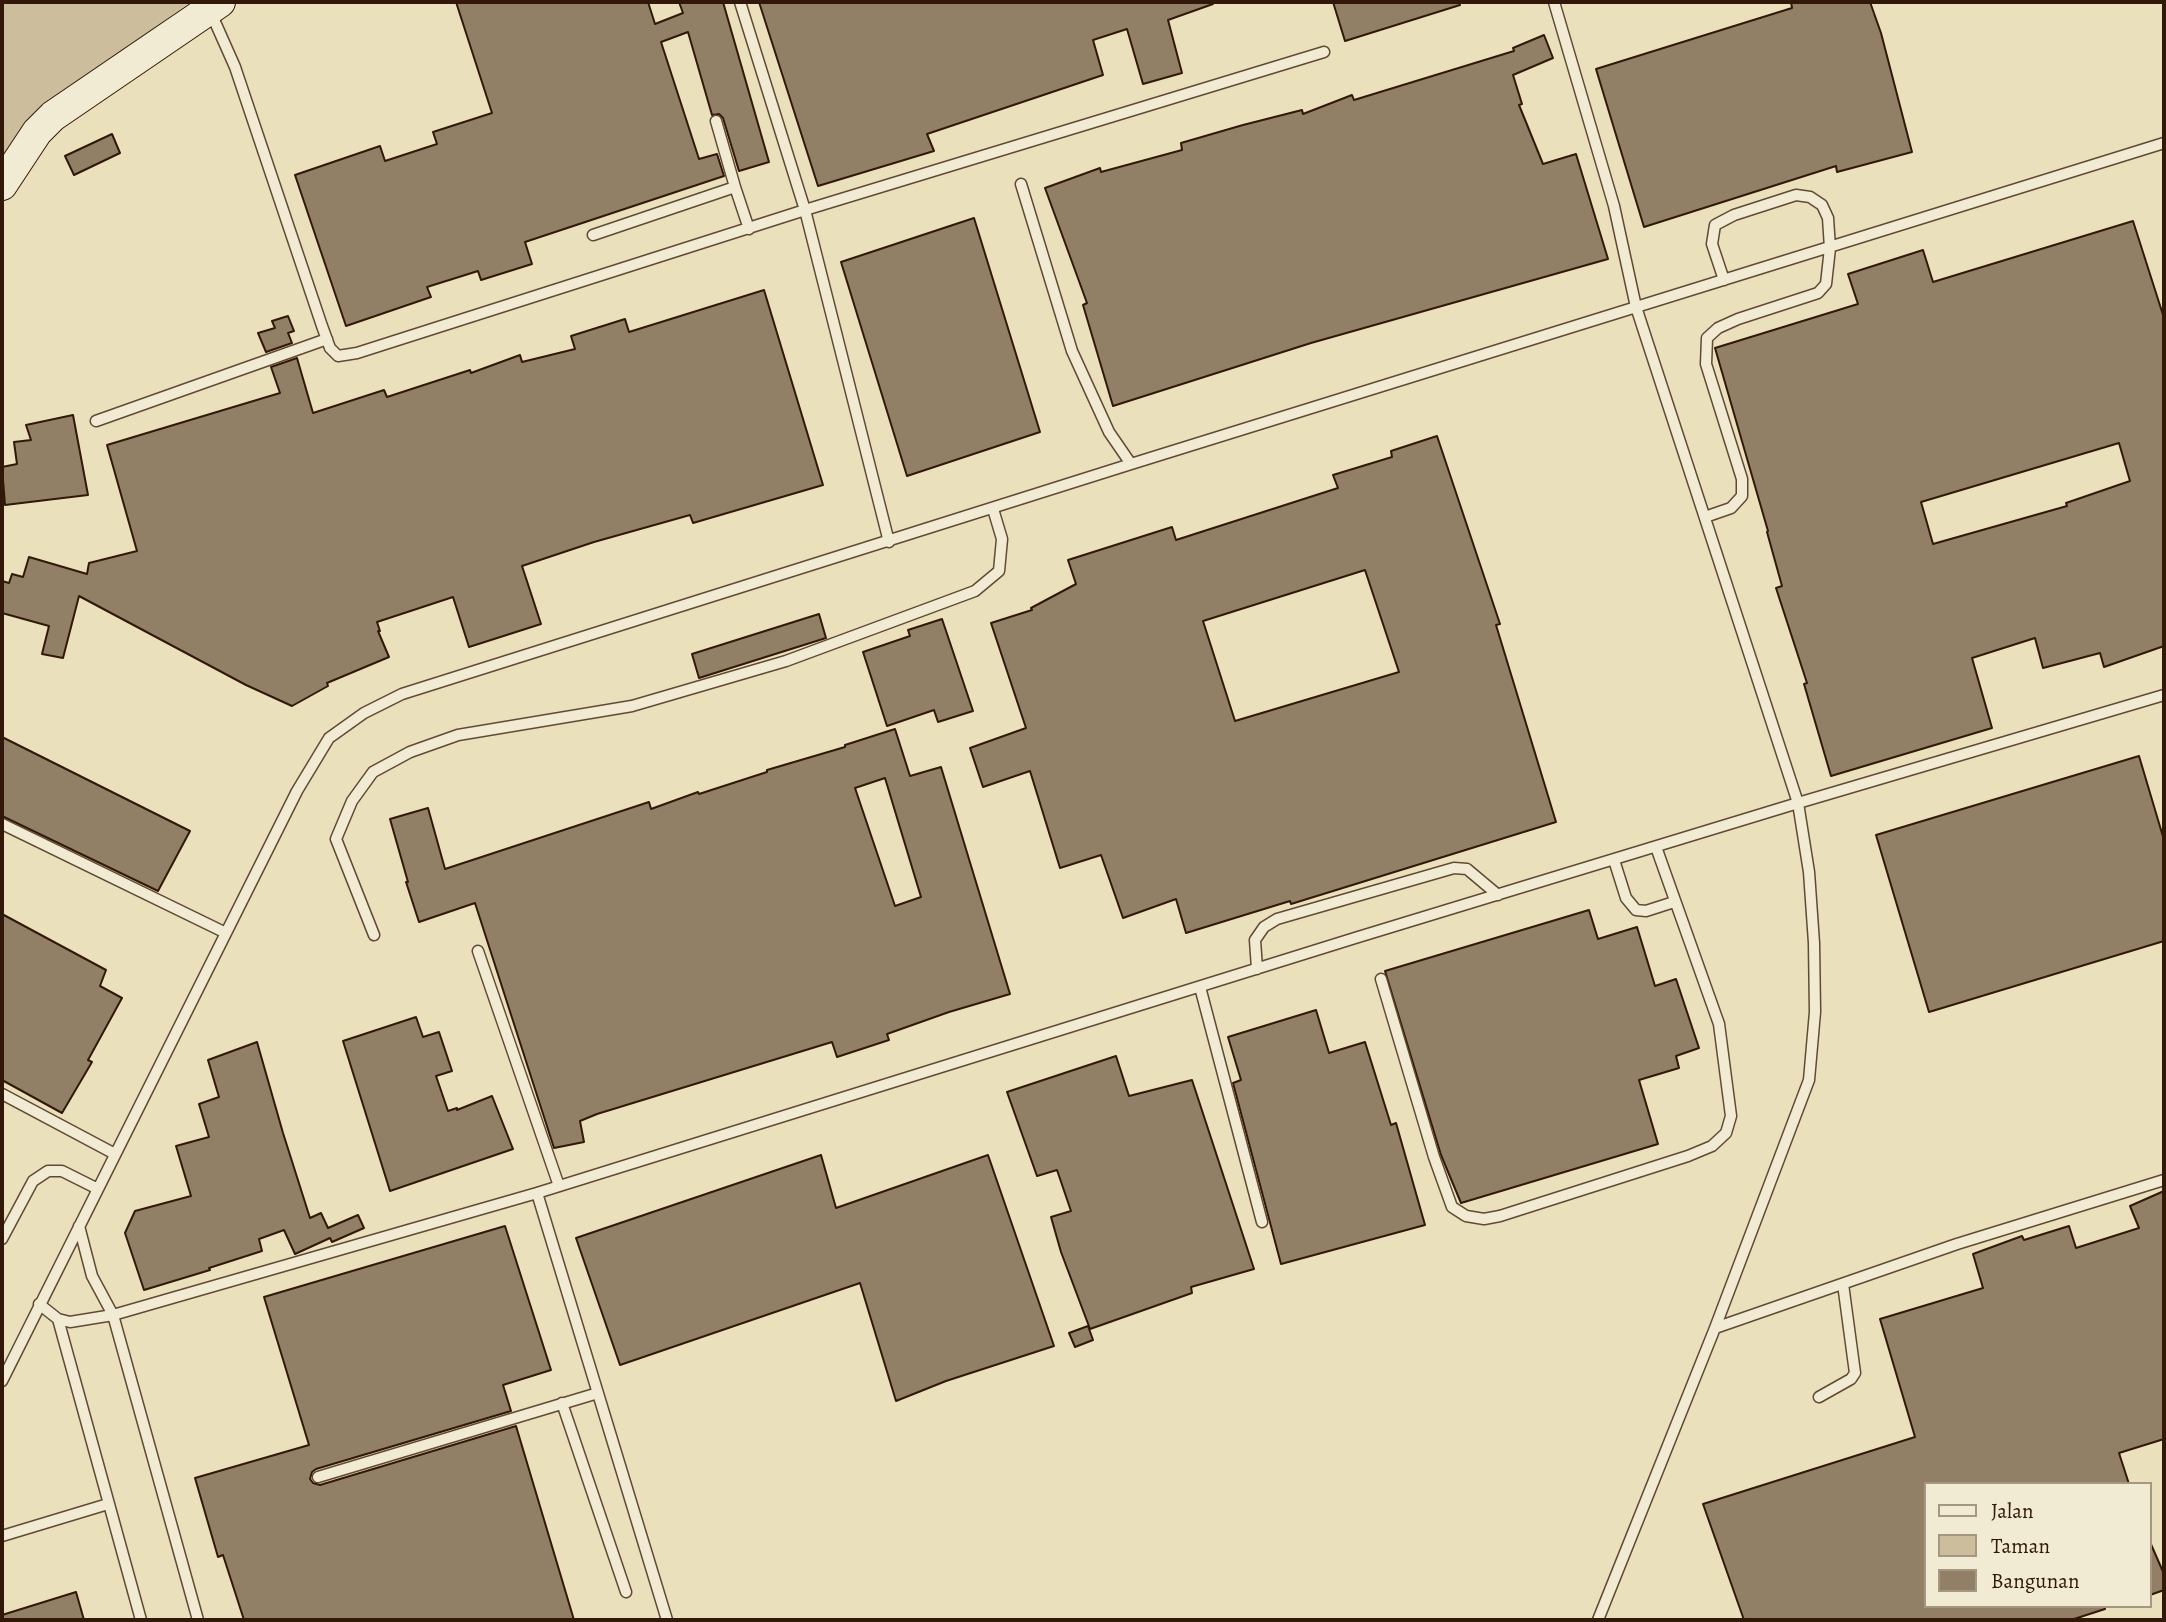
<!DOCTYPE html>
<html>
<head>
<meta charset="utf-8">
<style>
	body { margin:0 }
	#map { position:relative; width:2166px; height:1622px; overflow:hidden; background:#ebe0bc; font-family:Alegreya,serif }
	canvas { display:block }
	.frame { position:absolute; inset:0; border:4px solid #321808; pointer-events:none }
	.legend { position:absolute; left:1924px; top:1482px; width:228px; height:126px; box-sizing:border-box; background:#f2ebd3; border:2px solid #a59782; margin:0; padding:9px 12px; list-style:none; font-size:21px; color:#321808 }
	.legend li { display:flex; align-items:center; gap:14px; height:35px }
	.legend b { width:35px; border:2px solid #a59782 }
</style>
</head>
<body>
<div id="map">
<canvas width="2166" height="1622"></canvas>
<div class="frame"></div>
<ul class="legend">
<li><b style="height:9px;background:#f2ebd3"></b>Jalan</li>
<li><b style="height:19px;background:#ccbe9d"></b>Taman</li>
<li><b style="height:19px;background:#928066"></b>Bangunan</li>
</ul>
</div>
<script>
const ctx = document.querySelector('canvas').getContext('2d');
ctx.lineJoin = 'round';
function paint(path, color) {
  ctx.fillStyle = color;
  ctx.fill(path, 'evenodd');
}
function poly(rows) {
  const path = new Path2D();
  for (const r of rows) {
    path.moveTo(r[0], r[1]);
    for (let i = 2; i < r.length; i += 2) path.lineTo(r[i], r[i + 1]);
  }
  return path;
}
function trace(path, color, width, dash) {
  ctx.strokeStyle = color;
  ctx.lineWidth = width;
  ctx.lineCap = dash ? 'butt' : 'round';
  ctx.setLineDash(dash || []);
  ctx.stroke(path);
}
paint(poly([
	[2,2,190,2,155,27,18,141,8,147,2,165]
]), '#ccbe9d');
const building = poly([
	[456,2,648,2,655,24,683,13,679,2,723,2,769,162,739,171,723,118,719,114,712,115,688,32,661,42,699,159,717,154,724,176,525,242,532,264,481,280,478,271,427,287,431,297,346,326,295,175,380,146,385,161,437,144,433,132,492,113,456,2],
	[759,2,1213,2,1213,4,1168,20,1182,73,1143,84,1127,29,1093,40,1103,75,927,134,934,151,818,186,759,2],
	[1333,2,1459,2,1460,5,1345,41,1333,2],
	[1791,2,1870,2,1881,33,1912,152,1837,172,1836,166,1644,227,1596,69,1792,8,1791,2],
	[1544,35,1553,58,1513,75,1522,104,1519,105,1543,164,1576,154,1608,259,1311,343,1113,406,1083,305,1087,303,1045,188,1100,168,1101,172,1182,150,1181,143,1243,125,1302,110,1303,114,1352,95,1354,100,1514,51,1513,48,1544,35],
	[112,134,120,153,74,175,65,156,112,134],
	[974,218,1040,432,907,476,841,262,974,218],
	[2133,221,2164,318,2164,646,2104,667,2100,653,2043,668,2035,638,1972,658,1992,728,1831,776,1804,684,1807,683,1776,588,1782,586,1767,532,1768,531,1715,348,1858,304,1848,274,1923,250,1933,282,2133,221],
	[2119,443,2130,481,2066,503,2067,506,1933,544,1921,502,2119,443],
	[764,290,823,485,693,523,690,515,594,542,522,566,541,624,469,647,453,597,377,622,380,631,378,631,389,657,327,683,328,686,292,706,246,685,79,596,63,658,42,654,49,626,2,613,2,581,9,583,12,574,23,577,29,557,87,574,89,563,137,551,107,445,280,393,271,367,297,358,313,413,384,390,387,397,470,370,471,373,520,355,522,362,575,349,571,336,625,319,629,332,764,290],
	[288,316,294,331,288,333,292,343,266,352,258,333,275,328,272,321,288,316],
	[73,415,88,495,5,505,2,467,17,464,14,442,31,440,26,425,73,415],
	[1437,436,1500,624,1496,625,1556,822,1291,904,1290,901,1186,933,1176,899,1123,918,1101,855,1060,868,1030,771,983,787,970,748,1026,728,991,623,1032,610,1031,608,1076,584,1068,560,1172,527,1176,540,1338,488,1333,475,1392,457,1391,451,1437,436],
	[1365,570,1399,672,1235,721,1203,621,1365,570],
	[819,614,826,638,699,678,692,654,819,614],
	[942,619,973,711,938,722,934,710,887,726,863,652,910,636,908,630,942,619],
	[895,729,910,776,941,767,1010,994,949,1012,887,1034,889,1040,837,1057,832,1042,597,1114,580,1121,584,1142,554,1148,475,903,419,922,406,882,408,882,390,819,428,808,445,869,649,802,651,809,698,792,699,794,767,772,767,770,845,747,845,745,895,729],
	[885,778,921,897,895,906,855,788,885,778],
	[2,737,190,831,158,891,2,816,2,737],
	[2139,756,2164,840,2164,941,1929,1012,1876,835,2139,756],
	[1589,910,1598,939,1637,927,1655,986,1676,979,1699,1048,1676,1056,1679,1068,1639,1080,1658,1144,1461,1203,1441,1155,1385,971,1589,910],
	[2,914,106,970,100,986,122,998,88,1060,92,1062,62,1113,2,1080,2,914],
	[1316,1010,1329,1053,1365,1042,1391,1125,1396,1123,1425,1225,1281,1264,1233,1083,1241,1080,1228,1037,1316,1010],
	[416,1017,423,1037,439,1032,452,1071,436,1076,448,1111,457,1108,457,1110,492,1096,513,1149,390,1191,343,1041,416,1017],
	[257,1042,283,1133,310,1218,321,1213,328,1228,358,1215,364,1228,332,1242,330,1238,295,1254,284,1230,259,1239,262,1251,209,1268,210,1270,144,1290,125,1233,135,1211,191,1196,176,1146,209,1137,199,1104,219,1097,208,1060,257,1042],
	[1116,1056,1129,1096,1192,1080,1254,1269,1191,1287,1192,1293,1090,1329,1061,1252,1051,1217,1071,1211,1057,1170,1037,1176,1007,1092,1116,1056],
	[821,1155,836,1208,988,1155,1054,1346,946,1381,896,1401,860,1283,620,1365,576,1238,821,1155],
	[2164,1191,2164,1439,2119,1453,2129,1484,1926,1484,1926,1606,2104,1606,2105,1609,2071,1620,1744,1620,1703,1504,1915,1437,1880,1319,1983,1288,1973,1254,2022,1236,2024,1240,2069,1226,2076,1248,2139,1228,2130,1206,2164,1191],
	[505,1226,551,1370,503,1385,511,1411,316,1469,312,1472,310,1479,313,1483,320,1485,516,1426,574,1620,244,1620,223,1555,218,1557,195,1478,309,1445,264,1297,505,1226],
	[1088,1326,1093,1340,1075,1347,1069,1333,1088,1326],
	[2150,1542,2164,1574,2164,1590,2150,1595,2150,1542],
	[76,1592,84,1620,2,1620,2,1615,76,1592]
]);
paint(building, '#928066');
trace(building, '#321808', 2);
const service = poly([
	[1554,2,1614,206,1636,307,1798,803,1809,872,1814,943,1815,1012,1809,1080,1715,1328,1598,1620],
	[211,13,235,67,322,326,330,348,338,356,357,353,805,210,740,2],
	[716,121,735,187],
	[1021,184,1072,351,1109,432,1131,464],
	[593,235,735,187,749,229],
	[96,421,327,339],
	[1705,517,1731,508,1742,496,1742,479,1706,364,1707,338,1718,328,1738,319,1818,293,1826,284,1830,248,1828,218,1822,205,1810,197,1796,195,1734,215,1715,225,1712,244,1724,280],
	[889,542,805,210,1324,52],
	[2,824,226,933],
	[1614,860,1626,898,1636,910,1646,911,1674,902],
	[374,935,336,839,352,801,373,772,410,752,458,735,632,706,786,661,975,591,999,571,1002,539,993,509],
	[478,951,559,1186],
	[1257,969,1255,940,1264,927,1277,919,1454,868,1467,869,1498,895],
	[1381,979,1434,1157,1452,1207,1466,1216,1484,1219,1500,1216,1688,1156,1712,1146,1726,1133,1731,1116,1719,1024,1656,847],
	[1200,987,1262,1222],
	[2,1094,115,1154],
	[537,1193,667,1620],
	[79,1226,92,1276,113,1315,198,1620],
	[2,1239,33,1181,48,1171,62,1171,98,1189],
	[39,1304,58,1319,70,1322,113,1315,537,1193,1355,938,1798,803,2164,695],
	[58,1319,141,1620],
	[1715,1328,1957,1244,2164,1180],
	[2,1381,297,791,329,738,364,713,402,694,1131,464,2164,143],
	[1819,1397,1851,1379,1855,1373,1843,1284],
	[562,1403,626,1592],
	[318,1477,598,1393],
	[2,1536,108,1504]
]);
const secondary = poly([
	[2,185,37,132,53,116,220,2]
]);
trace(service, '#604a35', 13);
trace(secondary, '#321808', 32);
trace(service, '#f2ebd3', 10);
trace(secondary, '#f2ebd3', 30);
</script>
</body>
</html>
